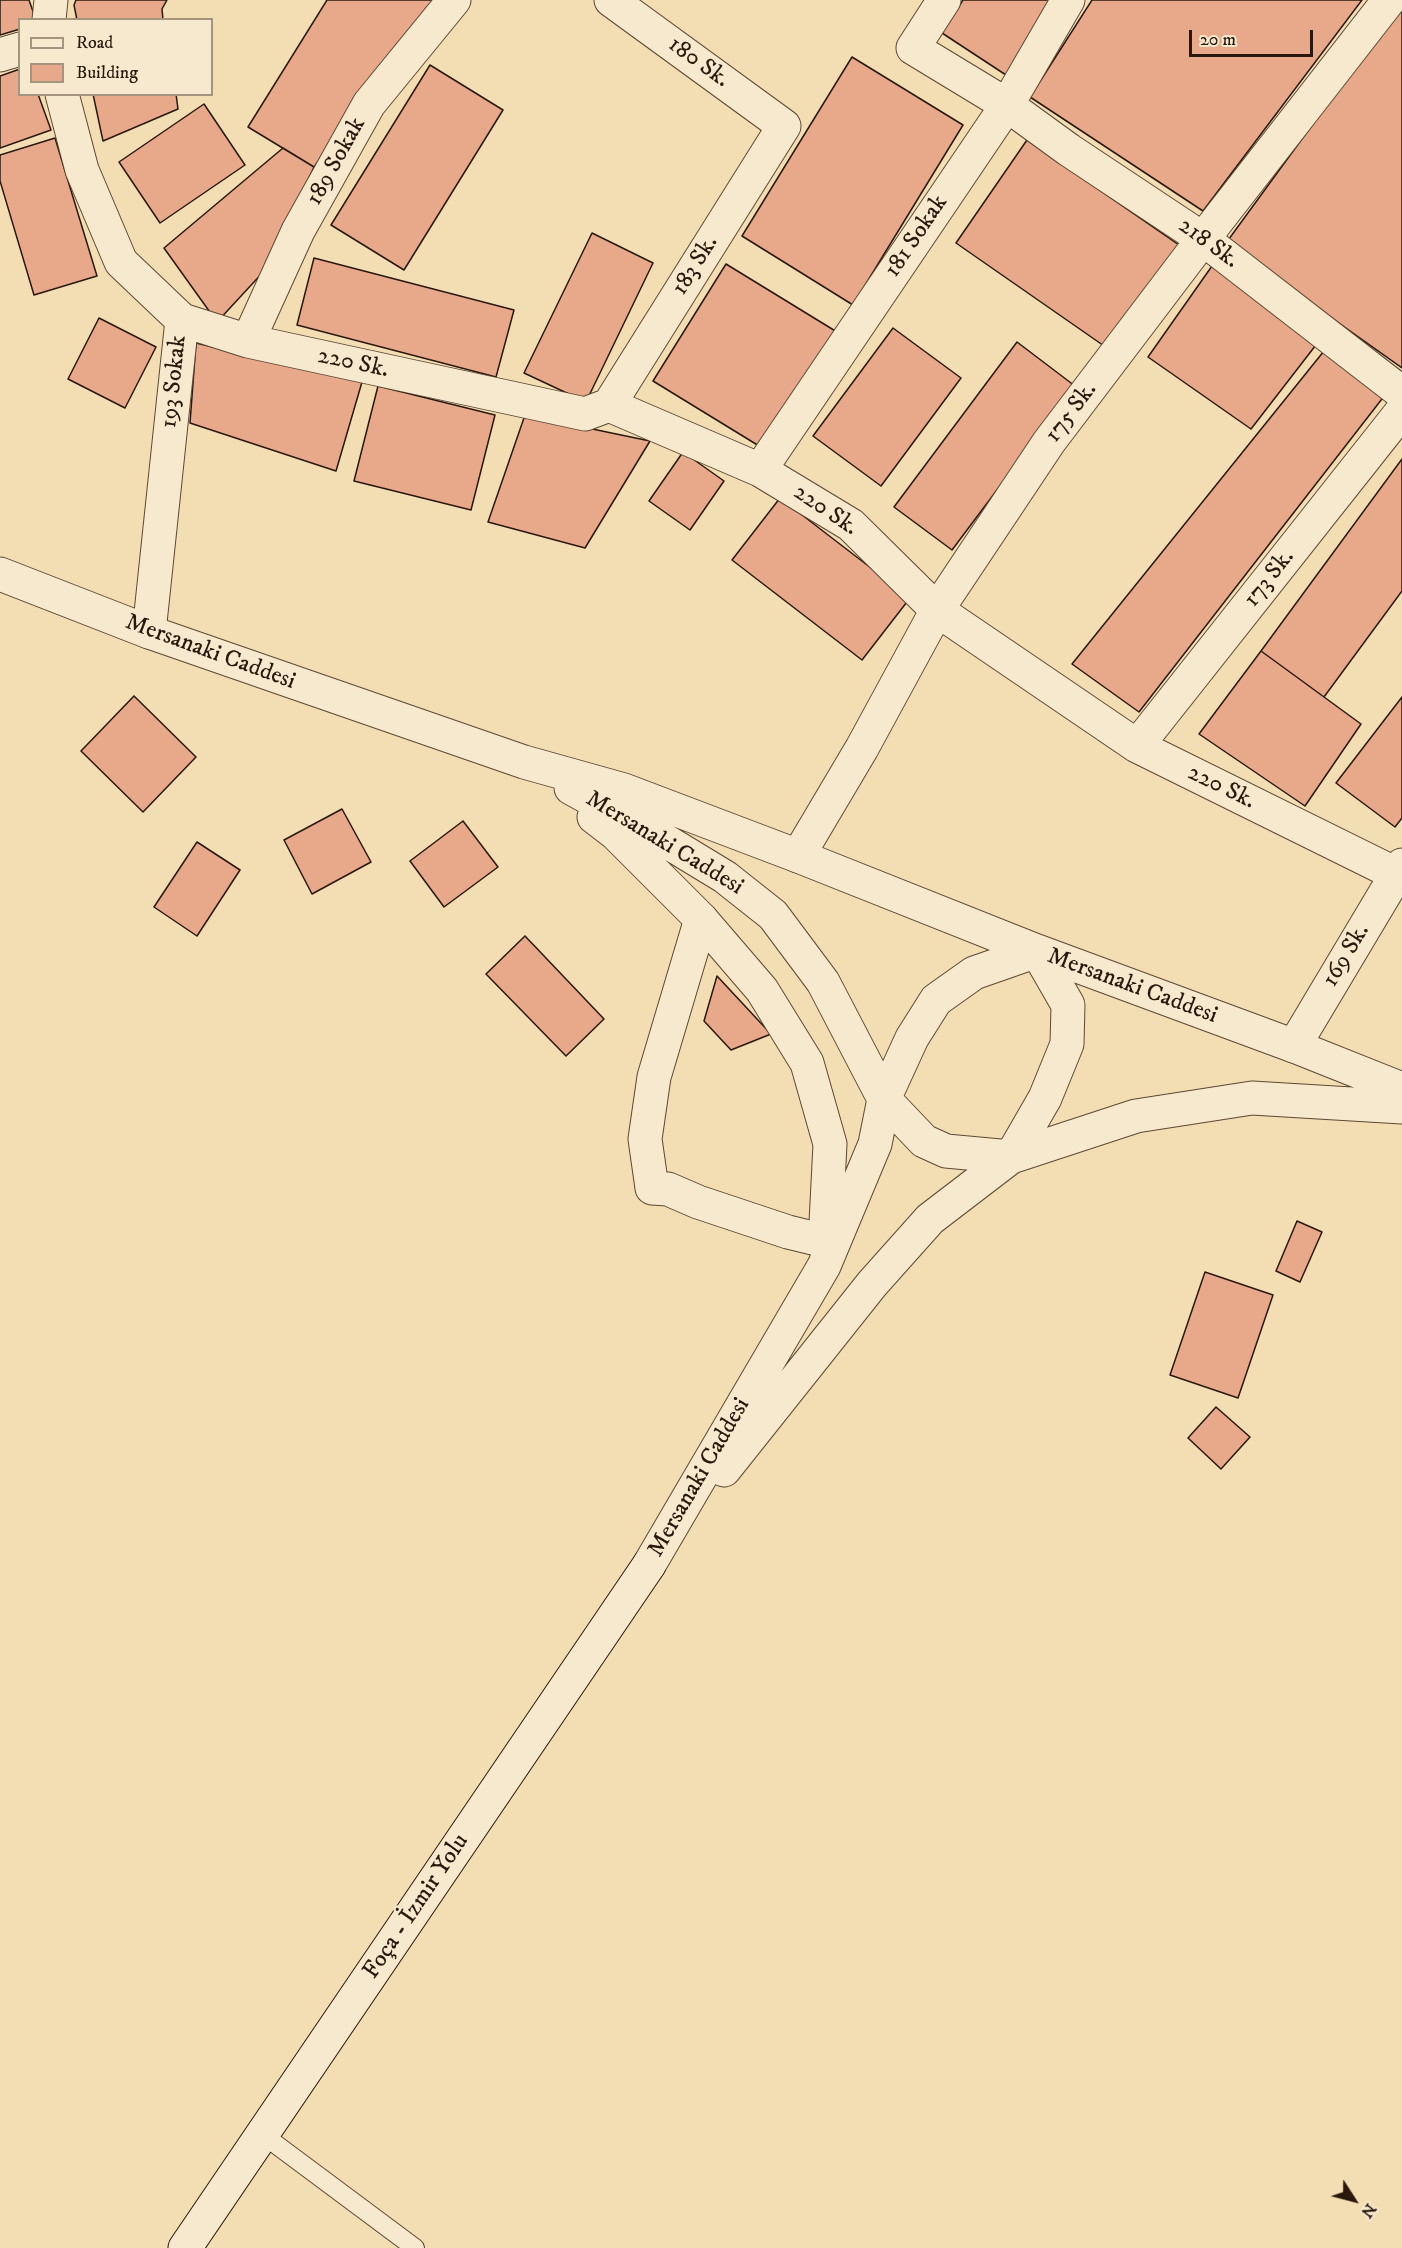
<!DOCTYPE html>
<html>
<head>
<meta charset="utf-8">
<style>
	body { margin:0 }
	#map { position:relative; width:1402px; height:2248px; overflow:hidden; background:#f3ddb2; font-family:"IM FELL DW Pica",serif }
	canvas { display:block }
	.legend { position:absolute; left:18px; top:18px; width:195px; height:78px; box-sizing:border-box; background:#f7e9cd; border:2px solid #a5957f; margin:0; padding:8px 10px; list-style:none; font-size:18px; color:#29180b }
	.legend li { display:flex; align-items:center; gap:12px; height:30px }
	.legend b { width:30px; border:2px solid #a5957f }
	.north { position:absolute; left:1324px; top:2170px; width:60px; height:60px; -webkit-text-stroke:4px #f7e9cd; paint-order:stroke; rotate:126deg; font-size:16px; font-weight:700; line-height:24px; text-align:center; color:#29180b }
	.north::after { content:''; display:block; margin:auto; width:21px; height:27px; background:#29180b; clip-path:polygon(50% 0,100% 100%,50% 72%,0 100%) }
	.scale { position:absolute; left:1189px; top:30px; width:124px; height:27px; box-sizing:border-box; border:3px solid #29180b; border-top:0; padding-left:8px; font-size:18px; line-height:21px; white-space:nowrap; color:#29180b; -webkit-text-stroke:4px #f7e9cd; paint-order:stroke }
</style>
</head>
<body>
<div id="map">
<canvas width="1402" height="2248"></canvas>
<ul class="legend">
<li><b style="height:8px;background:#f7e9cd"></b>Road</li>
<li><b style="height:16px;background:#e8a98b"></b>Building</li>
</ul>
<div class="north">N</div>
<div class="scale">20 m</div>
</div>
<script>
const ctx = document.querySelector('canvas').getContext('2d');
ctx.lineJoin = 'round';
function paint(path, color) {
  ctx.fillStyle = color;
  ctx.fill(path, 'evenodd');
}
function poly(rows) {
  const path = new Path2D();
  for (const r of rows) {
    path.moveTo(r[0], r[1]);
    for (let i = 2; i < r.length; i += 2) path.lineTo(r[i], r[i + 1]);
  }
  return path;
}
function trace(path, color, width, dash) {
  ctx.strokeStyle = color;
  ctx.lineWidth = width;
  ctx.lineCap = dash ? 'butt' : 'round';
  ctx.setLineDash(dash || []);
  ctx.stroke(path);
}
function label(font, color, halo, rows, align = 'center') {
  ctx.font = font + ' "IM FELL DW Pica",serif';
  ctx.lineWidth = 4.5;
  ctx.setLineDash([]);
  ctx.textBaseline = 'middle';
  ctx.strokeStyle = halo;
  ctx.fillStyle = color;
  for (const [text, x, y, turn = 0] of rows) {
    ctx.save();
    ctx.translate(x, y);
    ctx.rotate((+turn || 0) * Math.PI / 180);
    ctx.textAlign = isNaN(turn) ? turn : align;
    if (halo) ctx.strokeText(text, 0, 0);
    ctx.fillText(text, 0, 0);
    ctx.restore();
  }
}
const building = poly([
	[0,0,29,0,36,20,20,20,20,29,0,35,0,0],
	[76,0,167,0,162,9,163,20,77,20,74,5,76,0],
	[327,0,441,0,314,167,248,127,327,0],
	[963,0,1055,0,1006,75,942,33,963,0],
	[1092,0,1362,0,1203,211,1030,97,1092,0],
	[1402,2,1402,368,1226,243,1402,2],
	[852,57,963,125,853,305,742,236,852,57],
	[430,65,503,110,404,270,331,225,430,65],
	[20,69,20,94,38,94,51,130,0,148,0,76,20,69],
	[93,94,176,94,178,109,103,141,93,94],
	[204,104,245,165,160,223,119,162,204,104],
	[55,138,97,276,34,295,0,181,0,155,55,138],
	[1027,140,1179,245,1107,348,956,243,1027,140],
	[283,148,314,167,266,269,217,322,164,248,283,148],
	[592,233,653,263,586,402,524,373,592,233],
	[314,258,514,310,496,377,297,325,314,258],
	[726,264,837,332,764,449,653,381,726,264],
	[1212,266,1319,341,1251,429,1148,357,1212,266],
	[99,318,156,347,125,408,68,379,99,318],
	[893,328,961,378,881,486,813,436,893,328],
	[1017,342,1075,386,952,550,894,507,1017,342],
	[196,343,362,382,336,471,190,423,196,343],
	[1324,351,1385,395,1139,712,1072,664,1324,351],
	[378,386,495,415,471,510,354,481,378,386],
	[525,415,650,441,585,548,488,522,525,415],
	[683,452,724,481,690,530,649,501,683,452],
	[1402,459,1402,591,1324,697,1261,651,1402,459],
	[780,498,910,598,862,660,732,560,780,498],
	[1261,651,1361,724,1305,806,1199,734,1261,651],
	[134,696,196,757,143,812,81,751,134,696],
	[1402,697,1402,818,1395,827,1336,783,1402,697],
	[342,809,371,862,312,894,284,840,342,809],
	[463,821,498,867,444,907,410,861,463,821],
	[197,842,240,870,197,936,154,907,197,842],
	[525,936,604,1019,566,1056,486,974,525,936],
	[717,976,771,1034,731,1050,704,1021,717,976],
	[1297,1221,1322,1232,1300,1282,1276,1271,1297,1221],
	[1205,1272,1273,1295,1238,1398,1170,1375,1205,1272],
	[1216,1407,1250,1437,1221,1469,1188,1438,1216,1407]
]);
paint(building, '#e8a98b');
trace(building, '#29180b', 1.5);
const service = poly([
	[262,2134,415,2248]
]);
const minor = poly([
	[944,0,913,48,1007,105,1069,150,1203,239,1402,393],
	[49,20,51,0],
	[0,55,20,49],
	[62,94,82,170,121,262,182,320,149,632],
	[182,320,248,341,585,414,609,405,760,470,851,525,937,610,1137,746,1396,874],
	[248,341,298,231,369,104,454,0],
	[609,405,784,126,611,0],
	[760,470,1007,105,1068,0],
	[1137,746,1402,411],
	[798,856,862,748,937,610,1049,442,1203,239,1389,0],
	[701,919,654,1077,645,1139,652,1188,668,1189,698,1202,788,1232,825,1241],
	[1294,1046,1402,865]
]);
const tertiary = poly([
	[0,574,149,632,524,762,624,790,798,856,1037,951,1294,1046,1402,1089],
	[571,788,651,832,725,877,773,915,823,982,884,1099,875,1144,824,1266,649,1565],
	[594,817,616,834,701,919,762,990,807,1063,830,1144,825,1242],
	[1011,1157,946,1151,924,1141,884,1099,912,1038,936,1000,974,973,1037,951],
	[1011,1157,1045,1098,1067,1044,1068,1005,1037,951],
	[724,1470,872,1284,930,1219,1011,1157,1136,1116,1252,1098,1402,1107]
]);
const secondary = poly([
	[185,2248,649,1565]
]);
trace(service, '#5c4935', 20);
trace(minor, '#5c4935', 35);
trace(tertiary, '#5c4935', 35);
trace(secondary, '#29180b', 35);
trace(service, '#f7e9cd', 18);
trace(minor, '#f7e9cd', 33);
trace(tertiary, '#f7e9cd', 33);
trace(secondary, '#f7e9cd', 33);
label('24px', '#29180b', '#f7e9cd', [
	["180 Sk.",698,63,36],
	["189 Sokak",337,162,-61],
	["181 Sokak",917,237,-56],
	["218 Sk.",1208,244,36],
	["183 Sk.",696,266,-58],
	["220 Sk.",353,364,12],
	["193 Sokak",175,382,-84],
	["175 Sk.",1072,413,-53],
	["220 Sk.",825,511,34],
	["173 Sk.",1270,579,-52],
	["Mersanaki Caddesi",210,653,20],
	["220 Sk.",1221,788,26],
	["Mersanaki Caddesi",664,844,31],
	["169 Sk.",1347,956,-59],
	["Mersanaki Caddesi",1132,987,20],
	["Mersanaki Caddesi",700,1478,-60],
	["Foça - İzmir Yolu",417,1907,-56]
]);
</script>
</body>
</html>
